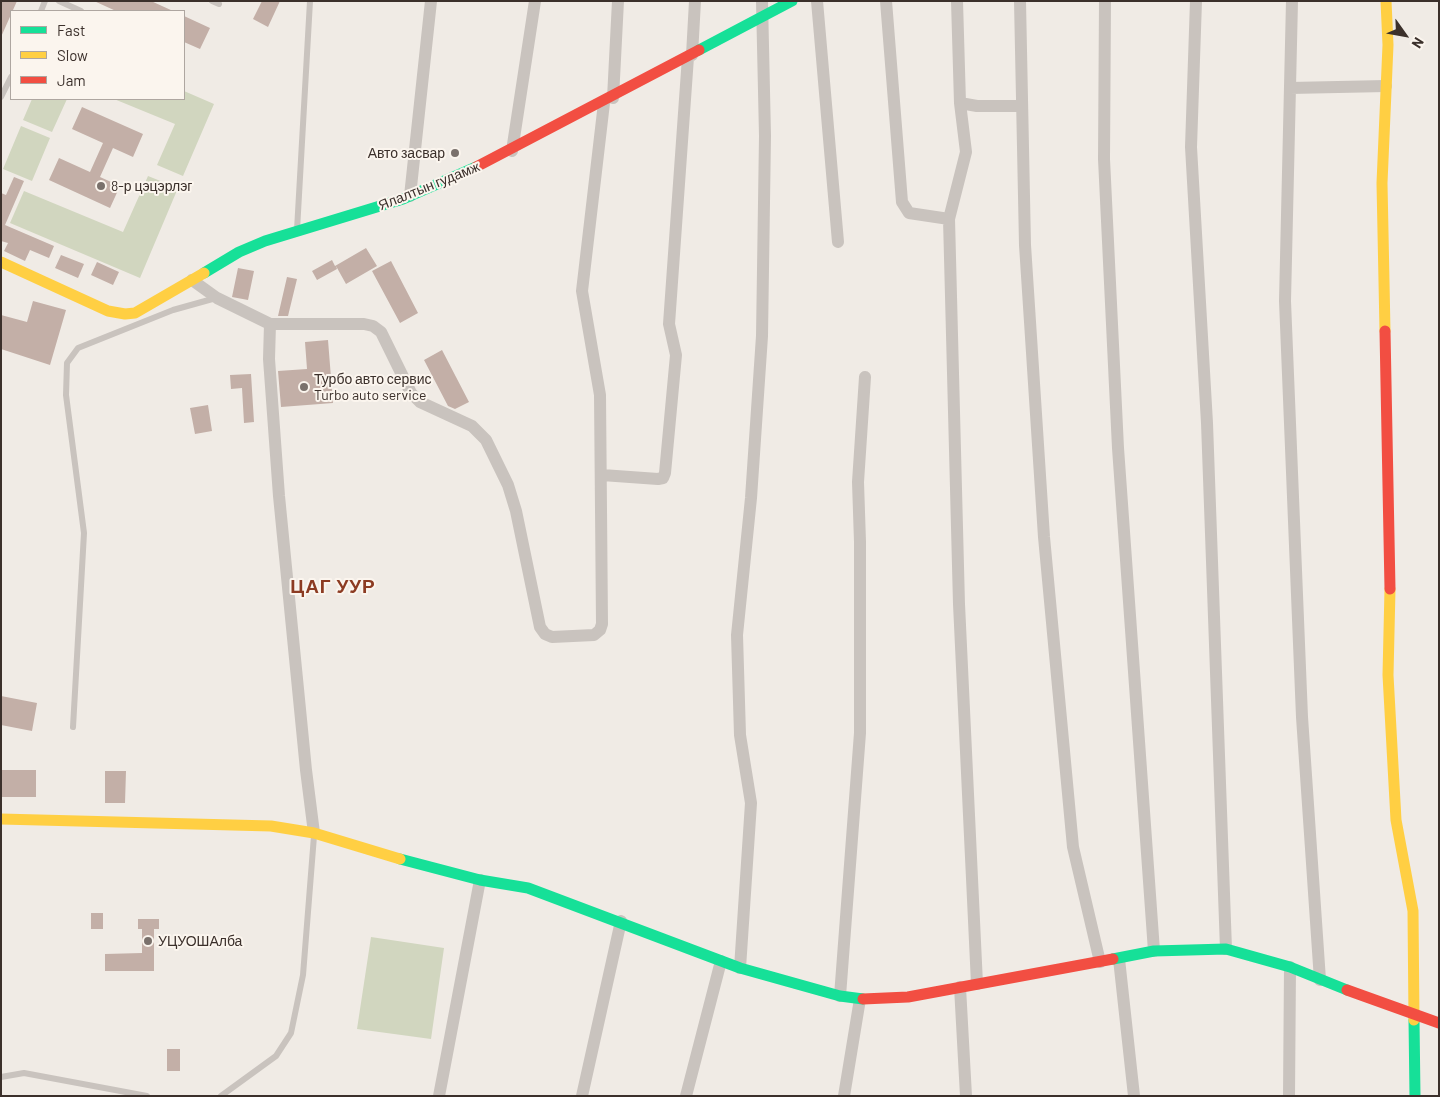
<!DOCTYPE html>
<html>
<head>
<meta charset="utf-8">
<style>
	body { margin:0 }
	#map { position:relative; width:1440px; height:1097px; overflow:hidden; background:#f0ebe5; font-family:Barlow,sans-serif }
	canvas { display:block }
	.frame { position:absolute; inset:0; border:2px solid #3b302b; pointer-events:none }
	.legend { position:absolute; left:10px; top:10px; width:175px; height:90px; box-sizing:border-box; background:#fbf5ee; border:1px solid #aea6a0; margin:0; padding:6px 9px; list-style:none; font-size:15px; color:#3b302b }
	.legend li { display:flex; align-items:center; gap:10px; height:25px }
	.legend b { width:25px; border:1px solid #aea6a0 }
	.north { position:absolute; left:1380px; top:10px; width:50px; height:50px; -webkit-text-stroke:4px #fbf5ee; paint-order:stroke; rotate:122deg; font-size:14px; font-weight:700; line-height:20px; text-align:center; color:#3b302b }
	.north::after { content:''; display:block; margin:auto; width:18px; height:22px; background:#3b302b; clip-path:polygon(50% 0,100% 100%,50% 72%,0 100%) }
</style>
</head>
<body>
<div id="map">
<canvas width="1440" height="1097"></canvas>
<div class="frame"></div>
<ul class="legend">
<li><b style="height:6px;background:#16e098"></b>Fast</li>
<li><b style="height:6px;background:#ffcf43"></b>Slow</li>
<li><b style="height:6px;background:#f24e42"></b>Jam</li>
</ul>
<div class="north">N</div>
</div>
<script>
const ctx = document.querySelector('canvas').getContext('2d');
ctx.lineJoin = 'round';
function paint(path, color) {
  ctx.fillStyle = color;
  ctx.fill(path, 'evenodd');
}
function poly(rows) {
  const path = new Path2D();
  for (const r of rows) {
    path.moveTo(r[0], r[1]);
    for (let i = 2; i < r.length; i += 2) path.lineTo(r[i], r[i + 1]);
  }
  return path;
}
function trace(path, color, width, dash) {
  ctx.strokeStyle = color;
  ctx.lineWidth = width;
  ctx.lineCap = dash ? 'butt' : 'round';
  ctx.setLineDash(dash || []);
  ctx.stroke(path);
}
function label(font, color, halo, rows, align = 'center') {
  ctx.font = font + ' Barlow,sans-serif';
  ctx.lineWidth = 4;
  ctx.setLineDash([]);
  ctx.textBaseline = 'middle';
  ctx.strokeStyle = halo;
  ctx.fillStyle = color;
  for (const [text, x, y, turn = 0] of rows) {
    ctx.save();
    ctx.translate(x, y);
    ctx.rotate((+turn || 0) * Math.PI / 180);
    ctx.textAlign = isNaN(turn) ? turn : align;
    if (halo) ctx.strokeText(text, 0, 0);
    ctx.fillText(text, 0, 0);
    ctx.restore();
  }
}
paint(poly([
	[184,91,214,104,183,176,157,165,175,124,114,99,184,99],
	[32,99,67,99,52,132,23,120],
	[21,126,50,138,32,181,3,169],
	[148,176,178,188,140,278,10,223,24,191,123,232],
	[371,937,444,948,431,1039,357,1029]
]), '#d1d6bf');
paint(poly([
	[1,1,17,1,1,37],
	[94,1,151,1,173,11,116,11],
	[262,1,280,1,268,27,253,19],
	[184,16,210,28,200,49,184,42],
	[82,107,143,134,133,157,113,148,100,177,120,186,110,208,49,180,59,158,90,172,103,143,72,129],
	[14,177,24,181,5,225,54,246,49,258,30,250,25,261,4,251,8,243,1,241,1,193,6,195],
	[366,248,377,266,346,284,336,266,337,269,317,280,312,271,332,260,335,266],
	[61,255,84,264,78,278,55,268],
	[391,261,418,313,400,323,372,271],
	[97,262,119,272,113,285,91,275],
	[238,268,254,271,248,300,232,297],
	[287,277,297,279,288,316,278,316],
	[33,301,66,310,50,365,1,349,1,315,27,322],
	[328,340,333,403,281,407,278,371,307,369,305,342],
	[442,350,469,402,455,409,448,406,424,360],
	[251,374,254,422,244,423,242,388,231,389,230,375],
	[208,405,212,431,195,434,190,408],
	[1,696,37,703,32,731,1,725],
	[1,770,36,770,36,797,1,797],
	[105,771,126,771,125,803,105,803],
	[91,913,103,913,103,929,91,929],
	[138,919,159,919,159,929,154,929,154,971,105,971,105,954,142,953,142,929,138,929],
	[167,1049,180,1049,180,1071,167,1071]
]), '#c3afa7');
trace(poly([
	[59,1,81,11],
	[212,1,219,4],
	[41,11,45,1],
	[1,97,11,77],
	[297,230,310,1],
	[73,727,84,533,66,395,67,363,78,348,173,310,216,298],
	[1,1077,24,1073,147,1096],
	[221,1096,276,1056,291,1033,303,975,314,836]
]), '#c9c3be', 6);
trace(poly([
	[817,1,838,242],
	[886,1,902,202,909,213,949,219],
	[957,1,960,103],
	[1020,1,1025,245,1044,537,1073,847,1100,962],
	[1105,1,1104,159,1118,448,1154,951],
	[1196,1,1191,147,1207,423,1226,949],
	[1292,1,1285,301,1302,717,1320,980],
	[692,55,695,1],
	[1290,88,1386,86],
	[613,98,618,1],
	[512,151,535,1],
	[410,196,431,1],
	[192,280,217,298,270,324,269,359,279,496,306,770,314,833],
	[270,324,364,324,373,326,381,332,411,393,420,402,472,426,486,440,508,485,516,511,540,627,545,634,552,637,594,635,600,630,602,624,600,395,582,291,604,103],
	[602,475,658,479,663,478,665,473,676,355,669,324,688,57],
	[1119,959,1134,1096],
	[740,968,751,803,740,735,737,635,751,498,762,336,765,136,762,1],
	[977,984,959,604,949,219,966,152,960,103,977,106,1021,106],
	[960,987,966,1096],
	[840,996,860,733,860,542,858,482,865,377],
	[439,1096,480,880],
	[582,1096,621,921],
	[686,1096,721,961],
	[844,1096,860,999],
	[1289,1096,1290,967]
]), '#c9c3be', 12);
trace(poly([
	[699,50,792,1],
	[204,273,239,252,265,241,403,199,476,167],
	[400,859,480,880,528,888,740,968,840,996,863,999],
	[1113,959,1154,951,1226,949,1290,967,1347,990],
	[1414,1020,1415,1096]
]), '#16e098', 11);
trace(poly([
	[1,262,108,311,125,314,135,313,204,273],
	[1385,331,1382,183,1388,45,1386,1],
	[1390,589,1388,675,1396,820,1413,911,1414,1020],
	[1,819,271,826,314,833,400,859]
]), '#ffcf43', 11);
trace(poly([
	[476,167,699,50],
	[1385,331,1390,589],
	[1347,990,1439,1023],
	[863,999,908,997,1113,959]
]), '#f24e42', 11);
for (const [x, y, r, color] of [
	[455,153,5,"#7a716c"],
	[101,186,5,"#7a716c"],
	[304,387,5,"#7a716c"],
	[148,941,5,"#7a716c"]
]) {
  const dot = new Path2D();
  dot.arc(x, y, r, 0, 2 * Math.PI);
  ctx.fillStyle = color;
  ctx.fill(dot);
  trace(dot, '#fbf5ee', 2);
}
label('14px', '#3b302b', '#fbf5ee', [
	["Авто засвар",445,153,"right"],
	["8-р цэцэрлэг",111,186],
	["Турбо авто сервис",314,379],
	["Turbo auto service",314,395],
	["УЦУОШАлба",158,941]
], 'left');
label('14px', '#3b302b', '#fbf5ee', [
	["Ялалтын гудамж",429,186,-22]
]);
ctx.letterSpacing = '1px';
label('bold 19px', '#8c3b22', '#fbf5ee', [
	["ЦАГ УУР",333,587]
]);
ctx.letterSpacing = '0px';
</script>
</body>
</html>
